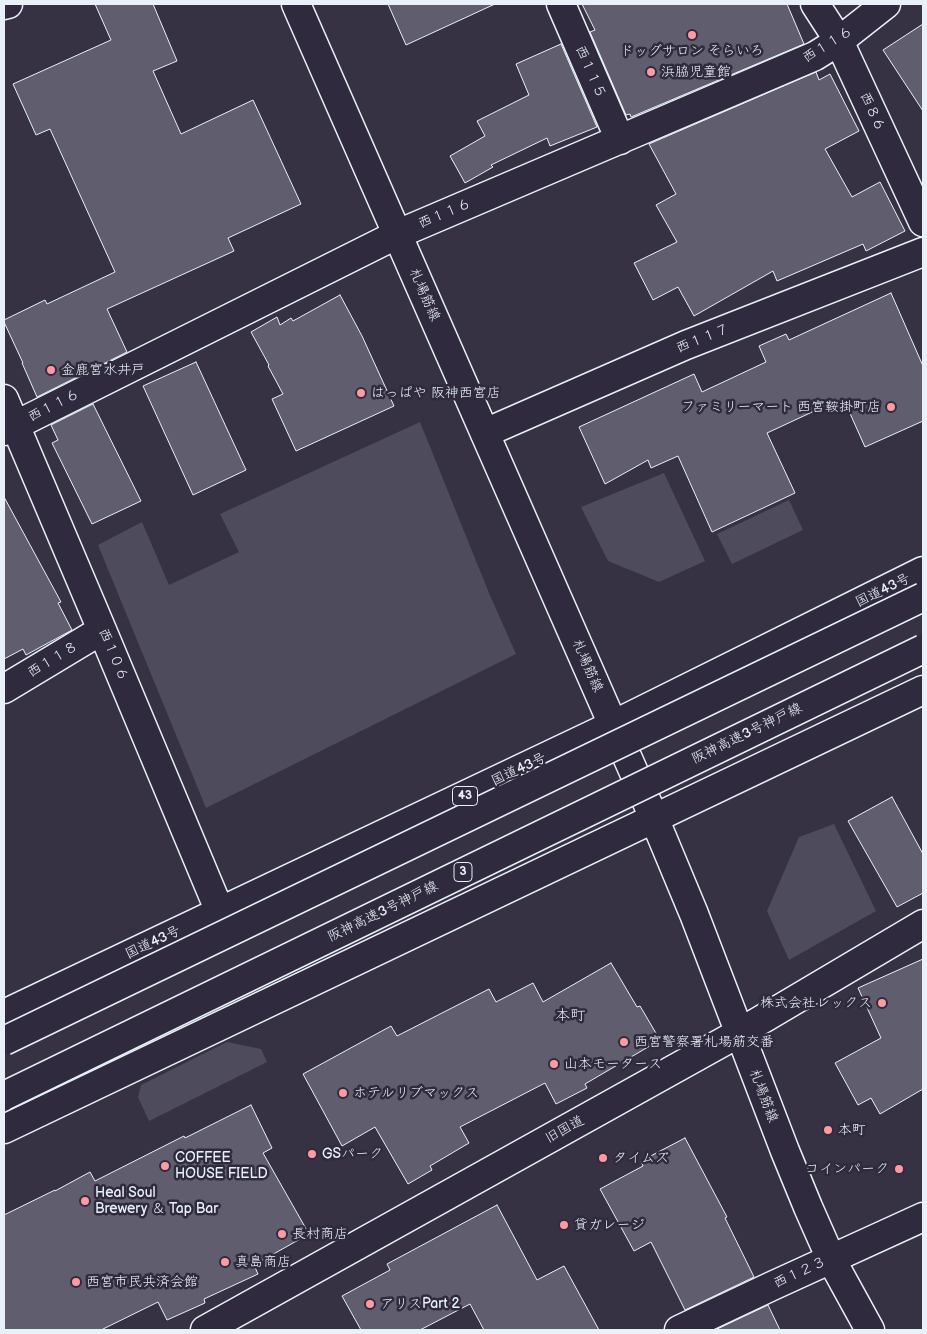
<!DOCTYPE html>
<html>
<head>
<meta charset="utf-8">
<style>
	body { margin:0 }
	#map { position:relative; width:927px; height:1334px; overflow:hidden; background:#363244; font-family:"Balsamiq Sans",sans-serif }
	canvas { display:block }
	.frame { position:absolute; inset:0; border:5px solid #e8f1f8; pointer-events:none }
</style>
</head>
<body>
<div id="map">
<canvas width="927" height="1334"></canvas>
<div class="frame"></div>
</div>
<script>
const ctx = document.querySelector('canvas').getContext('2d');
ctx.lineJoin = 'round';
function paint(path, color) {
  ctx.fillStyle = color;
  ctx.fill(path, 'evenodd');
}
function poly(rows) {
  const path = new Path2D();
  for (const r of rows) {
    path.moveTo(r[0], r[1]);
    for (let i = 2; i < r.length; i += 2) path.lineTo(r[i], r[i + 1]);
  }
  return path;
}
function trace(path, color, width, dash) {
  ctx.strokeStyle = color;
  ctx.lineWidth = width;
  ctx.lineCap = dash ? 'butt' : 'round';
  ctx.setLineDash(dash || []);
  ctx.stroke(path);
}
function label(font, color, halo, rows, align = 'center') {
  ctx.font = font + ' "Balsamiq Sans","Klee One",sans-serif';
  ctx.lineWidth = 5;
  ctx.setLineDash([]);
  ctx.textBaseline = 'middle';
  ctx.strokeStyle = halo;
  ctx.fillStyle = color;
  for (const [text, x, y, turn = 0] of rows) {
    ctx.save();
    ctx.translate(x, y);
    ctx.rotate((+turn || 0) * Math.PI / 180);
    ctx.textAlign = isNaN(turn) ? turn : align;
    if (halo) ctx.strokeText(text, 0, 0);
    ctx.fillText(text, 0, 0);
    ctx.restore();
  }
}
paint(poly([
	[420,422,489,593,516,654,206,808,98,545,142,522,169,585,239,552,220,514],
	[664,473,705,561,659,582,608,561,581,507],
	[789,500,803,530,732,564,717,534],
	[834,824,876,911,789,960,767,911,799,837],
	[227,1042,261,1049,267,1062,149,1121,138,1097,141,1085]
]), '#4d4b5c');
const building = poly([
	[95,4,153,4,177,61,153,71,181,134,253,100,301,204,228,238,234,251,107,309,127,352,37,397,22,363,23,363,4,322,4,320,45,300,47,304,115,272,50,129,36,135,13,84,111,40,95,4],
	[388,4,495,4,406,45,388,4],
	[582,4,787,4,804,44,631,117,630,114,626,115,590,32,595,30,582,4],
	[923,24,923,111,883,50,923,24],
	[561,44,597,127,550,146,547,138,491,165,493,167,465,183,450,156,485,136,477,121,529,95,516,64,561,44],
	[816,72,819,80,830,74,859,131,825,149,852,197,880,182,905,231,866,251,863,244,777,281,773,271,694,316,678,287,653,300,634,263,677,242,656,205,676,194,649,144,816,72],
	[891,293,923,366,923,421,865,447,844,400,824,409,823,407,767,433,795,493,712,532,678,456,651,468,648,460,605,484,579,427,694,374,702,392,766,362,759,346,786,334,789,340,891,293],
	[340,295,362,336,394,406,296,451,272,399,283,394,268,366,269,365,251,332,277,317,280,325,291,318,293,321,340,295],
	[196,362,246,470,193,495,143,386,196,362],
	[93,404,141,501,92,524,52,443,58,440,51,425,93,404],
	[4,497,61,602,58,603,72,630,26,655,23,649,4,659,4,497],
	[892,797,923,854,923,893,897,907,848,821,892,797],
	[923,959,923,1089,880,1114,871,1098,858,1105,835,1063,881,1038,858,988,923,959],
	[611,963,637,1007,640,1006,660,1040,585,1084,587,1088,556,1104,545,1083,460,1127,469,1143,430,1166,432,1170,408,1184,375,1127,342,1146,303,1074,391,1026,397,1036,489,989,496,1002,533,983,543,1002,611,963],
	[251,1105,272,1148,263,1153,309,1234,254,1265,258,1274,204,1299,205,1303,167,1320,158,1302,101,1330,4,1330,4,1215,55,1190,55,1191,90,1172,95,1181,184,1136,185,1138,251,1105],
	[685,1138,727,1217,725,1218,754,1277,685,1310,651,1242,634,1251,600,1189,643,1166,641,1161,685,1138],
	[497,1205,537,1280,564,1266,599,1330,484,1330,470,1304,420,1330,361,1330,342,1296,390,1270,387,1264,497,1205],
	[768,1305,780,1330,715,1330,768,1305]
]);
paint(building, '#605e6e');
trace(building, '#e8f1f8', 1);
const street = poly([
	[561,4,620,140],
	[815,4,839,41,923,222],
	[4,5,8,4],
	[4,399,102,630,220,912],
	[4,431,398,234,815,56,839,41,886,4],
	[485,433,686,345,923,252],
	[4,689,102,630],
	[739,1033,923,924],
	[679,1330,772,1286,923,1217]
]);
const secondary = poly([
	[296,4,654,818,694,914,785,1151,808,1207,831,1259,870,1330],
	[205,1330,739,1033]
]);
const highway = poly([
	[4,1014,613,725,923,571],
	[4,1129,923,690]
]);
trace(street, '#e8f1f8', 31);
trace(secondary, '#e8f1f8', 31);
trace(highway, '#e8f1f8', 31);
trace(street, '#2f2a3d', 28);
trace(secondary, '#2f2a3d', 28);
trace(highway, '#2f2a3d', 28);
const highwayBridge = poly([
	[4,1041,923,597],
	[4,1096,923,649]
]);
trace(highwayBridge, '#e8f1f8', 31, []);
trace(highwayBridge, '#2f2a3d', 28);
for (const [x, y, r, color] of [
	[692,35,5,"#ff9aa2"],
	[651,72,5,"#ff9aa2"],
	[51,370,5,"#ff9aa2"],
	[361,393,5,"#ff9aa2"],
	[891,407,5,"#ff9aa2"],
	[882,1003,5,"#ff9aa2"],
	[624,1042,5,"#ff9aa2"],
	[554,1064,5,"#ff9aa2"],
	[343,1093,5,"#ff9aa2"],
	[828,1130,5,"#ff9aa2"],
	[312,1154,5,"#ff9aa2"],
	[603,1158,5,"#ff9aa2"],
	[165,1166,5,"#ff9aa2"],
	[899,1169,5,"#ff9aa2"],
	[85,1201,5,"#ff9aa2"],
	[564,1225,5,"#ff9aa2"],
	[282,1234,5,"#ff9aa2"],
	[225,1262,5,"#ff9aa2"],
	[76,1282,5,"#ff9aa2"],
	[370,1304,5,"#ff9aa2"]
]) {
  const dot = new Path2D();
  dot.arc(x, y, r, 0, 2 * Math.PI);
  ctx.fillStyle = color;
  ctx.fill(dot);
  trace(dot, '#2f2a3d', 2);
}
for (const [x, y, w] of [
	[465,796,25],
	[463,872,18]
]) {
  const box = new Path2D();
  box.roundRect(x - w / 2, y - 9.5, w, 19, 4);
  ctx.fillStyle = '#2f2a3d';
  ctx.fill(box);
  trace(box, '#e8f1f8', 1);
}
label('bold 12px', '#e8f1f8', null, [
	["43",465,796],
	["3",463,872]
]);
label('14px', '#e8f1f8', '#2f2a3d', [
	["西１１６",828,45,-32],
	["西１１５",590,72,66],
	["西８６",872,112,65],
	["西１１６",445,214,-23],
	["札場筋線",424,295,66],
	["西１１７",703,339,-22],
	["西１１６",54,406,-27],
	["国道43号",883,591,-26],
	["西１０６",113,655,67],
	["西１１８",53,660,-31],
	["札場筋線",587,666,66],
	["阪神高速3号神戸線",747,734,-26],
	["国道43号",519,770,-25],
	["阪神高速3号神戸線",383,912,-26],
	["国道43号",153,943,-25],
	["札場筋線",763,1096,69],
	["旧国道",565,1130,-29],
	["西１２３",800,1273,-25]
]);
label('14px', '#e8f1f8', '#2f2a3d', [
	["ドッグサロン そらいろ",692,51,"center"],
	["浜脇児童館",661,72],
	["金鹿宮水井戸",61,370],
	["はっぱや 阪神西宮店",371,393],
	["ファミリーマート 西宮鞍掛町店",881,407,"right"],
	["株式会社レックス",872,1003,"right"],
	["西宮警察署札場筋交番",634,1042],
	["山本モータース",564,1064],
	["ホテルリブマックス",353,1093],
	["本町",838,1130],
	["GSパーク",322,1154],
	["COFFEE",175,1158],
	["HOUSE FIELD",175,1174],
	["タイムズ",613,1158],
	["コインパーク",889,1169,"right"],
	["Heal Soul",95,1193],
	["Brewery ＆ Tap Bar",95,1209],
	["貸ガレージ",574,1225],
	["長村商店",292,1234],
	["真島商店",235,1262],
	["西宮市民共済会館",86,1282],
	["アリスPart 2",380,1304]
], 'left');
label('15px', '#e8f1f8', '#2f2a3d', [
	["本町",570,1016]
]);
</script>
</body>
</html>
